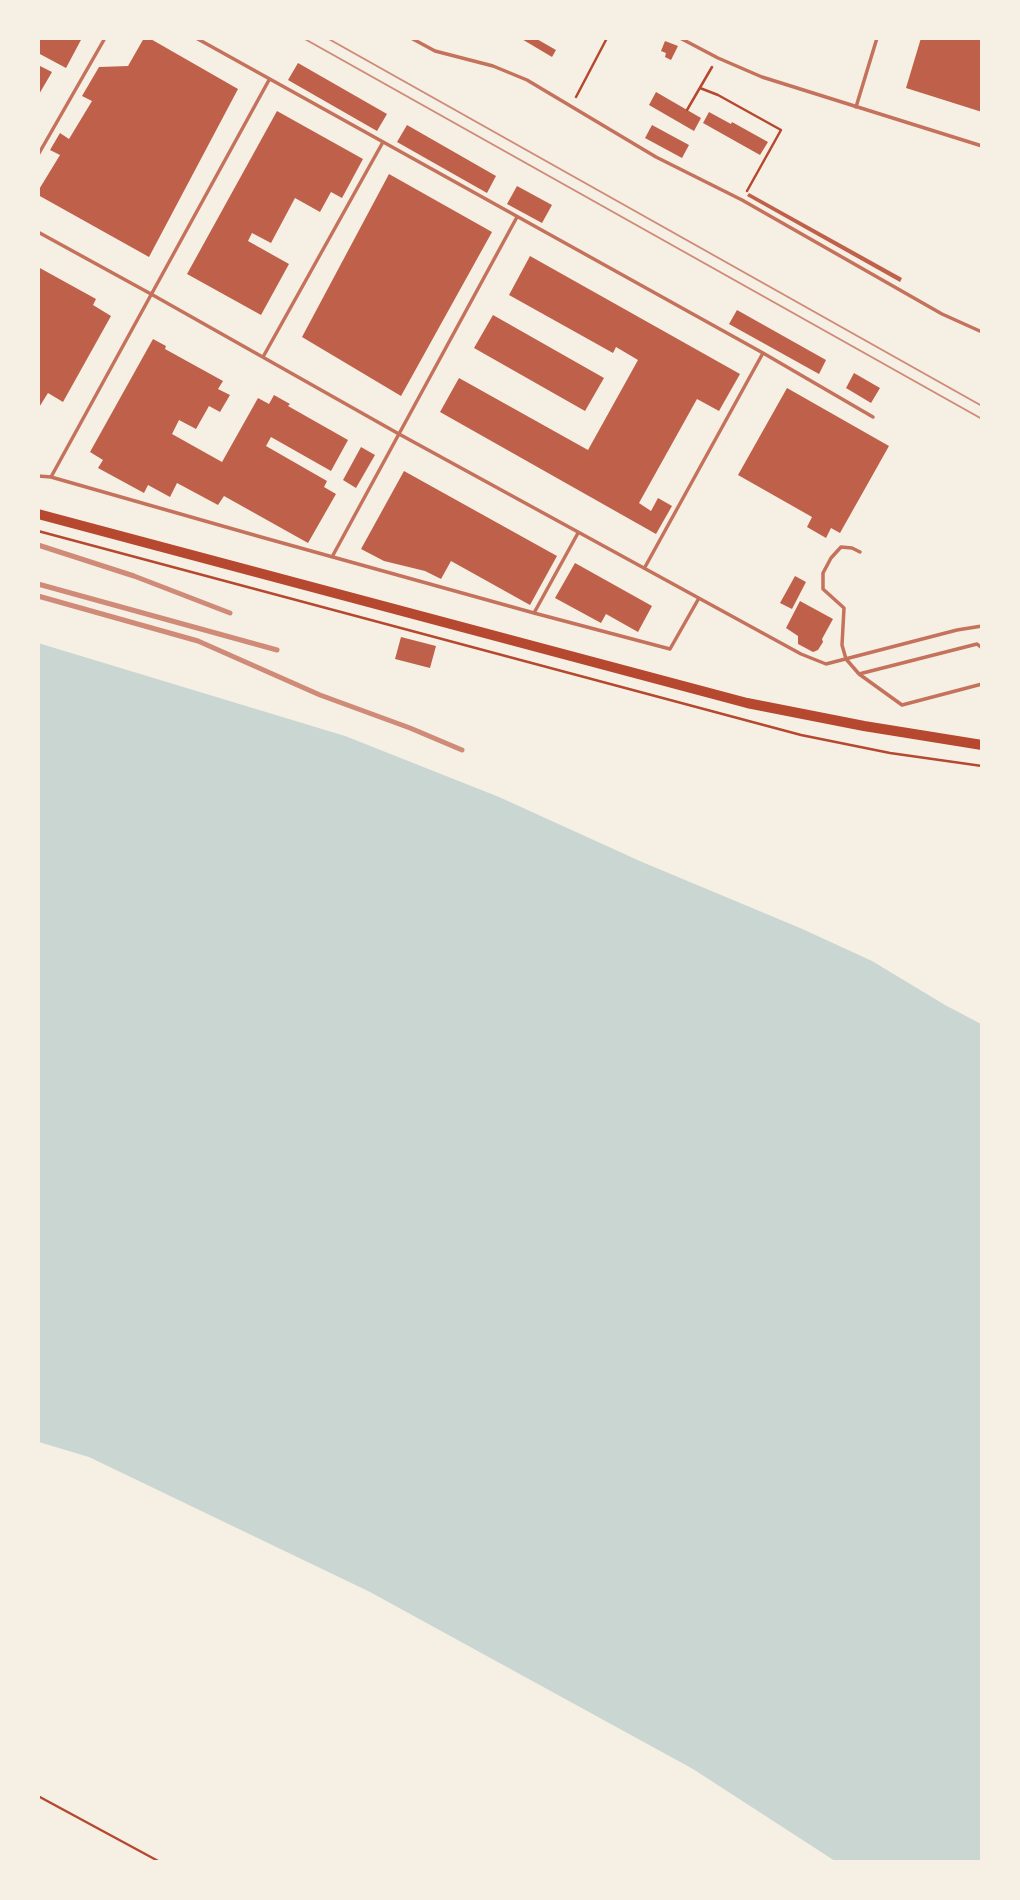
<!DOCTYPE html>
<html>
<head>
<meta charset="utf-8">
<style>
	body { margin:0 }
	#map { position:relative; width:1020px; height:1900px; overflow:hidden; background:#f6efe4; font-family:Montserrat,sans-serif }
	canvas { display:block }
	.frame { position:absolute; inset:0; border:40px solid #f6efe4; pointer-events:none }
</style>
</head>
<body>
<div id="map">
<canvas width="1020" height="1900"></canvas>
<div class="frame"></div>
</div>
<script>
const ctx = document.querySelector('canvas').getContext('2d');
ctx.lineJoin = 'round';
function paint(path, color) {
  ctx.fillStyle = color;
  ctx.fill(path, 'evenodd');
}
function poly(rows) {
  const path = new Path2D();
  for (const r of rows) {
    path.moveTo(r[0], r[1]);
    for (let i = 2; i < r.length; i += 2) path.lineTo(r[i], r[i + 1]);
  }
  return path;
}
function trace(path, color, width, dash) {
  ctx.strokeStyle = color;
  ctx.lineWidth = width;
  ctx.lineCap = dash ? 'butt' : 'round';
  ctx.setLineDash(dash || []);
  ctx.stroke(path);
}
paint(poly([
	[38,643,345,736,499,797,642,862,800,928,872,961,945,1005,981,1024,981,1861,835,1861,693,1769,370,1592,89,1457,39,1442]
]), '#c9d6d2');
paint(poly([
	[38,38,82,38,66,68,38,53],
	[144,38,149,38,238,89,149,257,38,195,38,191,60,155,50,150,60,133,69,139,92,101,82,96,99,67,128,66],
	[520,38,535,38,556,50,552,57],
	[921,38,982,38,982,112,906,88],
	[665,41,678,46,671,60,665,57,666,53,661,51],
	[298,63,387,114,377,131,288,80],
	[38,65,52,72,38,96],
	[656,92,701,118,694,131,649,105],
	[277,111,363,159,342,198,331,192,320,212,295,198,271,243,252,233,248,241,289,264,261,315,187,274],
	[709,112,731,124,732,122,768,142,760,155,703,123],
	[407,125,496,176,487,193,397,142],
	[652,125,689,145,682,158,645,138],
	[389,174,492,232,401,396,302,337],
	[517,186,552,205,542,223,507,204],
	[749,193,902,278,900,282,747,196],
	[530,256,740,374,719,411,697,399,639,503,651,511,658,498,672,506,656,534,440,412,459,378,588,450,638,360,616,347,613,353,509,295],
	[38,267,96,299,93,305,111,316,63,402,48,393,38,409],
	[737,310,826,360,819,374,729,324],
	[493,315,604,378,585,411,474,348],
	[153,339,166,346,165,349,223,381,218,389,230,395,220,412,209,406,196,429,179,420,172,434,222,462,258,398,269,404,274,395,290,404,288,406,348,440,331,471,271,437,266,446,327,481,324,487,336,494,308,543,224,496,218,505,177,483,170,497,148,485,144,493,98,468,103,460,90,452],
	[854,373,880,388,871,403,846,388],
	[787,388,889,446,840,533,831,528,826,538,807,527,812,517,738,475],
	[361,447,375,455,356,488,343,480],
	[404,471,557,556,530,605,451,561,441,579,425,571,384,561,361,549],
	[575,563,652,606,638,632,606,614,601,623,555,598],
	[795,576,806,582,792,609,780,603],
	[800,601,833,619,822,639,823,642,818,650,813,652,798,644,798,636,786,628],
	[401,637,436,646,430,668,395,659]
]), '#bf614a');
trace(poly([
	[700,88,718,95,781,130,747,191],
	[576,97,607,38],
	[687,110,712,67],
	[38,531,801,735,890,753,982,766],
	[38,1796,160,1862]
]), '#b5482f', 2.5);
trace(poly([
	[196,38,763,353,873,417],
	[411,38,435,51,493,66,527,80,656,157,742,200,942,314,982,332],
	[680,38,718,58,762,77,982,146],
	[856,107,877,38],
	[38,155,105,38],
	[38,232,151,294,399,434,801,654,826,664,957,630,982,626],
	[263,357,383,142],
	[38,476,51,477,261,537,534,613,670,649,699,598],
	[51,477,269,80],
	[860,552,852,548,841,547,831,558,823,573,823,589,844,608,842,645,846,659,859,674,902,705,982,684],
	[332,557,517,217],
	[645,567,763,353],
	[534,613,578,533],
	[859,674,977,644,982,648]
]), '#c5725c', 3.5);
trace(poly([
	[38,514,747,703,864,726,982,745]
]), '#b5482f', 10);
trace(poly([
	[303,38,982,419],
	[327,38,982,406]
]), '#cf8b77', 2);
trace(poly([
	[38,545,134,576,230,613],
	[38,584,277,650],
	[38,596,198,641,320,695,410,728,462,750]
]), '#cf8b77', 5);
</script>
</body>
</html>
